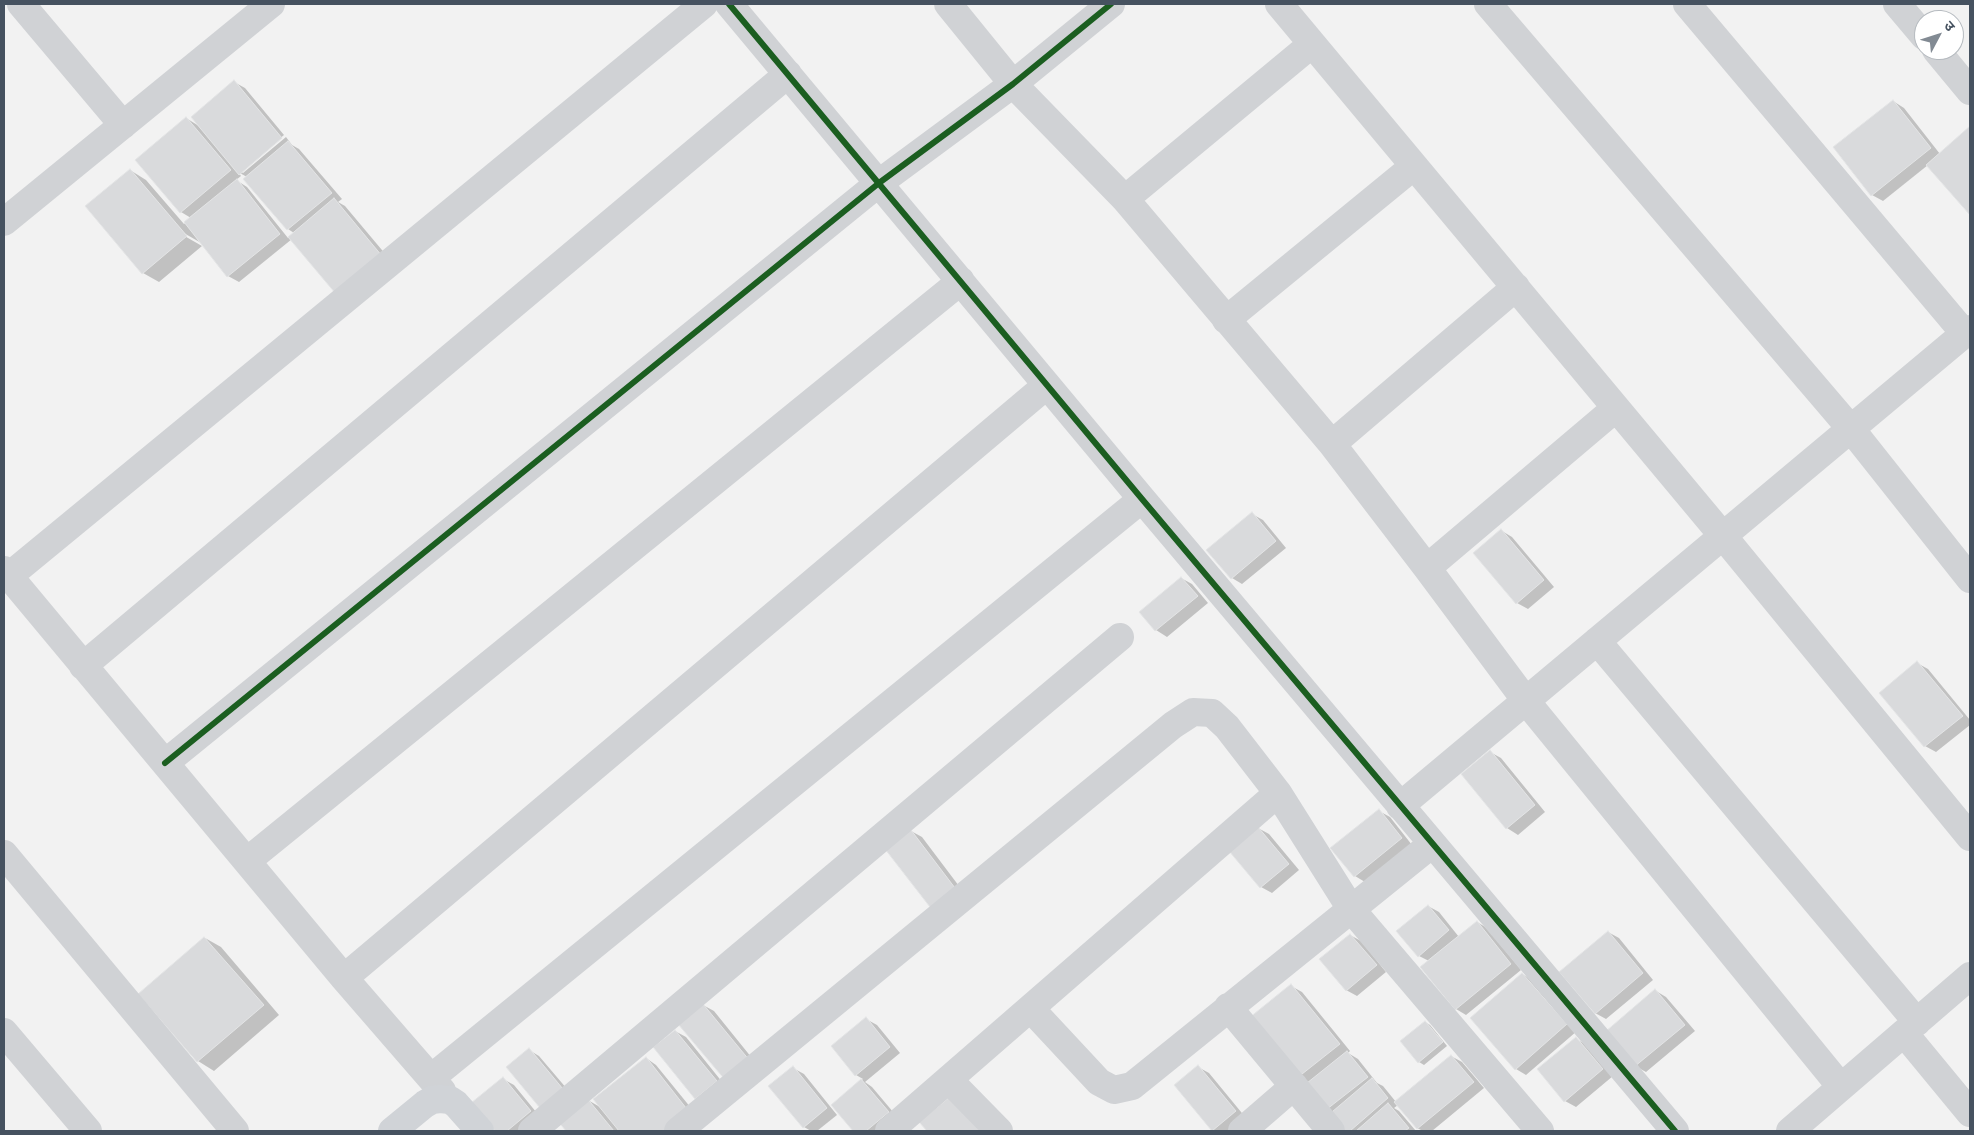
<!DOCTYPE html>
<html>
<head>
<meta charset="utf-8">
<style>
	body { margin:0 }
	#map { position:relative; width:1974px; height:1135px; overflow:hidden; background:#f2f2f2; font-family:Barlow,"Noto Sans Devanagari",sans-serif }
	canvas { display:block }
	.frame { position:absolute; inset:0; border:5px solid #465260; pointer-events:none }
	.north { position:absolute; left:1914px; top:10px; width:50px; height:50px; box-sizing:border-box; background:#fff; border:1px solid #b5babf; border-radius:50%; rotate:50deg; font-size:14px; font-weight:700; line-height:20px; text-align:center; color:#465260 }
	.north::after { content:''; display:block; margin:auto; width:18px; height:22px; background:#828a93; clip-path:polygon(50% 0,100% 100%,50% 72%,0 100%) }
</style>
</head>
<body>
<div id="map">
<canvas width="1974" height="1135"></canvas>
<div class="frame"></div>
<div class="north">उ</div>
</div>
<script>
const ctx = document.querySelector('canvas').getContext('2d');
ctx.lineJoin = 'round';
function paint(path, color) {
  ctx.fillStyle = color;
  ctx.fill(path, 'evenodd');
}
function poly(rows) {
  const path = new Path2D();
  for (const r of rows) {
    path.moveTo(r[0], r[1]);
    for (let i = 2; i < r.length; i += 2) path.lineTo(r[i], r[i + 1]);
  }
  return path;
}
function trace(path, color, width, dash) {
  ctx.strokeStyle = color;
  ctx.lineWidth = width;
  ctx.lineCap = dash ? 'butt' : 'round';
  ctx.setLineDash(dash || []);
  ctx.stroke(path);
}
paint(poly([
	[234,82,245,88,284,135,241,171,243,173,286,137,292,145,299,149,342,199,338,202,345,206,392,262,292,239,239,282,228,276,203,244,182,232,181,234,202,246,159,282,143,273,130,170,146,180,184,224,191,218,181,212,186,118,199,126],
	[238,172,247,177,288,229,294,233,288,238,247,187,236,180,241,176],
	[1893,101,1904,108,1940,154,1970,128,1970,213,1928,165,1883,201,1872,195],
	[1252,514,1263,520,1286,548,1242,584,1232,578],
	[1502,531,1512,537,1554,587,1528,609,1517,603],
	[1181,578,1192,584,1208,603,1167,637,1156,630],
	[1917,663,1928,669,1970,720,1970,725,1936,752,1925,746],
	[1490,752,1501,758,1545,812,1518,835,1507,828,1462,774],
	[1379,811,1390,817,1412,845,1365,882,1355,876],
	[1258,828,1269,834,1299,870,1272,893,1261,887,1231,851],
	[911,831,922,837,965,894,931,906],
	[1428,906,1439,912,1459,937,1477,922,1487,928,1521,970,1466,1015,1456,1009,1429,961,1419,956],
	[1608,932,1619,938,1653,980,1606,1019,1595,1013],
	[1350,935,1361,941,1386,972,1357,996,1346,990],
	[205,938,221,947,279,1015,214,1071,198,1061,140,994],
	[1522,974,1533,980,1577,1031,1526,1075,1516,1069],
	[1291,986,1302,992,1350,1051,1348,1053,1358,1059,1377,1083,1383,1086,1396,1102,1451,1056,1462,1062,1484,1088,1432,1131,1423,1131,1417,1128,1398,1105,1394,1108,1399,1111,1416,1131,1339,1131,1298,1077],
	[1656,991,1666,997,1695,1031,1646,1072,1635,1066],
	[703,1005,714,1011,760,1068,738,1087],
	[866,1019,877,1025,900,1053,865,1082,872,1087,899,1119,884,1131,855,1131,833,1105,863,1079,856,1075],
	[1425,1022,1430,1025,1447,1046,1424,1065,1419,1062],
	[675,1031,686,1037,727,1088,707,1104,696,1098],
	[1576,1039,1587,1045,1613,1076,1576,1107,1565,1101,1539,1069],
	[529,1050,539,1056,573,1096,507,1068],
	[646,1058,656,1065,700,1119,685,1131,568,1131,559,1120,586,1099,600,1107],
	[1198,1067,1209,1073,1246,1118,1230,1131,1213,1130],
	[793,1068,804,1074,837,1115,817,1131,811,1131,804,1127],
	[503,1079,514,1085,541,1118,524,1131,497,1131,473,1103],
	[921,1122,984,1131,928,1131]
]), '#0003');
const building = poly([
	[234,80,282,138,239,175,191,117,234,80],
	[1893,100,1931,148,1871,196,1833,147,1893,100],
	[186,117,231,170,180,213,135,160,186,117],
	[1970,126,1970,215,1926,165,1970,126],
	[288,141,332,193,287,230,243,179,288,141],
	[130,169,187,236,142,274,85,206,130,169],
	[237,179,280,234,227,277,184,222,237,179],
	[334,198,382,256,336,294,288,237,334,198],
	[1252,512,1276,541,1231,579,1206,550,1252,512],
	[1501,529,1544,580,1516,604,1473,553,1501,529],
	[1181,577,1198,596,1155,631,1139,612,1181,577],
	[1917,661,1963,716,1924,747,1879,693,1917,661],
	[1490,750,1535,805,1506,829,1461,774,1490,750],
	[1379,809,1402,838,1354,877,1330,848,1379,809],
	[1258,827,1289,864,1260,888,1229,851,1258,827],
	[911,830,955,888,930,907,885,849,911,830],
	[1428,905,1449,930,1418,957,1396,931,1428,905],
	[1477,921,1511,964,1455,1010,1420,967,1477,921],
	[1608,931,1643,973,1595,1014,1559,972,1608,931],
	[1350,934,1377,965,1346,991,1319,959,1350,934],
	[204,937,264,1005,197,1062,138,994,204,937],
	[1522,973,1567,1024,1515,1070,1470,1018,1522,973],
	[1291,984,1340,1044,1297,1078,1249,1018,1291,984],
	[1655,989,1685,1025,1634,1067,1605,1032,1655,989],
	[703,1004,750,1061,726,1081,678,1024,703,1004],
	[866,1017,890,1047,855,1076,831,1046,866,1017],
	[1425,1021,1443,1042,1418,1063,1400,1041,1425,1021],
	[675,1030,717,1081,695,1099,653,1047,675,1030],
	[1576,1037,1603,1069,1564,1102,1537,1069,1576,1037],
	[529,1048,563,1089,540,1108,506,1067,529,1048],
	[1347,1051,1368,1077,1322,1113,1302,1087,1347,1051],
	[1451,1055,1474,1082,1417,1129,1394,1102,1451,1055],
	[646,1057,690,1113,667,1131,619,1131,593,1099,646,1057],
	[1198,1065,1236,1111,1212,1131,1174,1085,1198,1065],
	[793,1066,827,1108,803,1128,768,1086,793,1066],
	[503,1077,531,1111,507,1131,495,1131,471,1103,503,1077],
	[1372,1078,1388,1098,1350,1131,1337,1131,1326,1117,1372,1078],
	[861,1079,889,1112,866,1131,853,1131,831,1105,861,1079],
	[951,1096,980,1131,927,1131,919,1122,951,1096],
	[586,1097,614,1131,566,1131,557,1120,586,1097],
	[1388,1103,1409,1128,1405,1131,1356,1131,1388,1103]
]);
paint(building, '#d9dadc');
trace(building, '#e3e4e5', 1);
trace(poly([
	[21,4,123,125],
	[729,4,1142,499,1675,1131],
	[948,4,1013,84,1125,199,1332,444,1427,568,1526,701,1841,1087],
	[1279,4,1723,536,1970,837],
	[1488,4,1851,429,1970,579],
	[1687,4,1965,334],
	[1897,4,1924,36],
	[1936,50,1970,91],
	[1125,199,1312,44],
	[4,222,271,4],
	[1226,320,1414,166],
	[1332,444,1516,287],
	[1427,568,1616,408],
	[4,570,344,978,442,1091],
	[9,576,704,4],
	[1597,641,1917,1022],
	[83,666,788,74],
	[165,763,879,183,1013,84,1111,4],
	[1400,806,1970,329],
	[4,854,235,1131],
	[247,861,961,281],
	[344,978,1047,385],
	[1228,1007,1331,1131],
	[1031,1009,1099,1082,1114,1090,1132,1086,1432,844],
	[4,1032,88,1131],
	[1904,1033,1970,1113],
	[431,1078,1142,499],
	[949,1080,999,1131],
	[532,1131,1120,637],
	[678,1131,1173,725,1193,712,1212,713,1227,727,1278,793,1351,909,1540,1131],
	[889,1131,1278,793],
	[1242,1131,1294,1086],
	[1790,1131,1970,976]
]), '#d0d2d5', 28);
trace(poly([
	[392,1131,425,1104,432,1100,440,1099,450,1100,456,1104,480,1131]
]), '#d0d3d7', 28);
trace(poly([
	[729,4,1142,499,1675,1131],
	[165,763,879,183,1013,84,1111,4]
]), '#1b5e20', 6);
</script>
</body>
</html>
